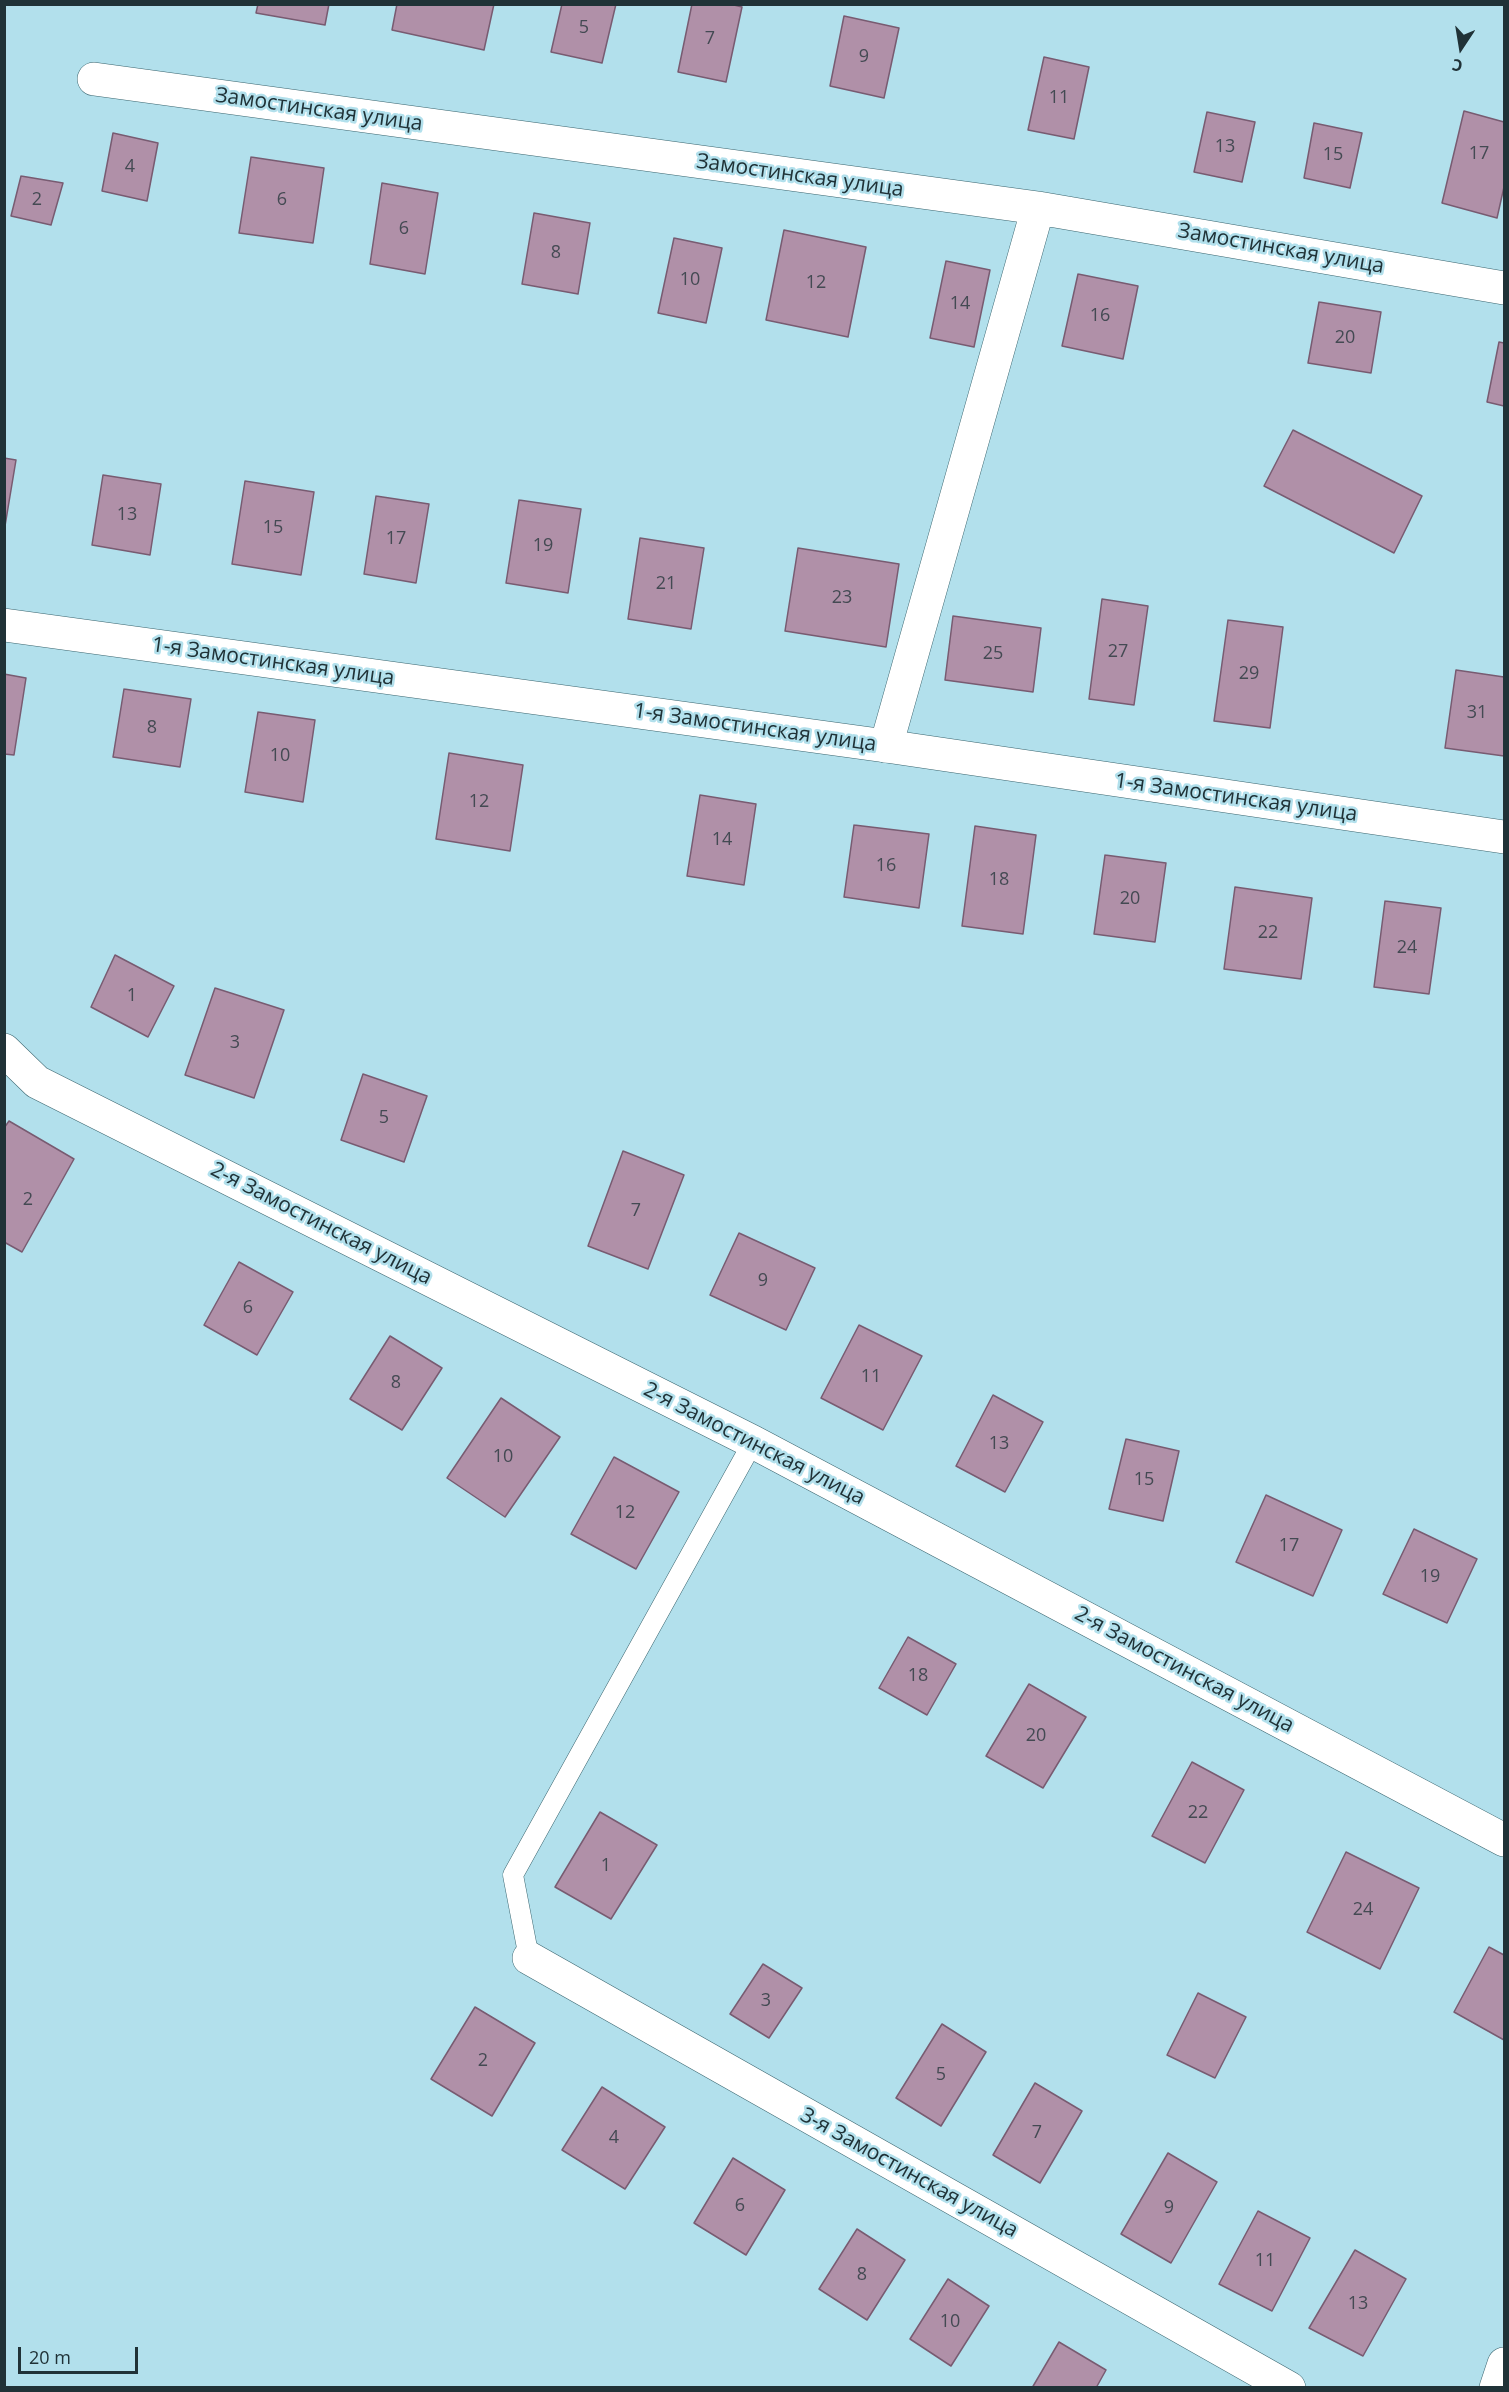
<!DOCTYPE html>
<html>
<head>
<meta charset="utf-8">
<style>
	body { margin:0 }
	#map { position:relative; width:1509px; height:2392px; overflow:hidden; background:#b2e0ec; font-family:"Open Sans",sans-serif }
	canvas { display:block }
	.frame { position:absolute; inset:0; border:6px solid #203237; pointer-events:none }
	.north { position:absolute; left:1431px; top:18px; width:60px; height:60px; -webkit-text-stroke:4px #b2e0ec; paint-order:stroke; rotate:192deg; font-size:16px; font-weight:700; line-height:24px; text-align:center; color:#203237 }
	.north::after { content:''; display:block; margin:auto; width:21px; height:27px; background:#203237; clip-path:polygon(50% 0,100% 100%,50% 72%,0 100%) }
	.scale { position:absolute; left:18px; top:2347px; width:120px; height:27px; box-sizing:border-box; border:3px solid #203237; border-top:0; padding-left:8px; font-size:18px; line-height:21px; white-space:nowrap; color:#203237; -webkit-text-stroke:4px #b2e0ec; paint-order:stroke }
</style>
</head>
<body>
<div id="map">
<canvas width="1509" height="2392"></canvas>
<div class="frame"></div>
<div class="north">С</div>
<div class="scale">20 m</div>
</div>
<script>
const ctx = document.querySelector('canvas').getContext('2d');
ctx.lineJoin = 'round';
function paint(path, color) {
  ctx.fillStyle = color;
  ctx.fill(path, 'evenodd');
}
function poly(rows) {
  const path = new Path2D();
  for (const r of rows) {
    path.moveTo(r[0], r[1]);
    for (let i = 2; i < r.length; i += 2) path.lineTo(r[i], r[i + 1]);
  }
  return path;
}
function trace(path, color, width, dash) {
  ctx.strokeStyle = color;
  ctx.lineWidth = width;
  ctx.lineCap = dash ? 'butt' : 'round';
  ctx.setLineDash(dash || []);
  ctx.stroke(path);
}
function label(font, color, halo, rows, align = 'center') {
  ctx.font = font + ' "Open Sans",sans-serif';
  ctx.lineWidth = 5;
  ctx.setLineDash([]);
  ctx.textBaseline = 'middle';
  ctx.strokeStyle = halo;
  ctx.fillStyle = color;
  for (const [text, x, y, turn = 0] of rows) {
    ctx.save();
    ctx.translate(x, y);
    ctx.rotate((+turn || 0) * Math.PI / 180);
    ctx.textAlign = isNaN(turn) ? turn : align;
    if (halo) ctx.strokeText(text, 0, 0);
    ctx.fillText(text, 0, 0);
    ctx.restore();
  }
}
const building = poly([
	[258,4,329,4,325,25,256,13,258,4],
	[397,4,494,4,484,50,392,30,397,4],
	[562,4,616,4,602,63,551,52,562,4],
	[692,4,730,4,742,7,726,82,678,72,692,4],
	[844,16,899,28,884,98,830,86,844,16],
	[1044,57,1089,67,1074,139,1028,130,1044,57],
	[1464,111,1504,122,1504,187,1497,218,1442,203,1464,111],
	[1207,112,1255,122,1242,182,1194,172,1207,112],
	[1314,123,1362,133,1350,188,1304,178,1314,123],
	[113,133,158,143,147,201,102,191,113,133],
	[251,157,324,168,313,243,239,233,251,157],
	[21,176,63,183,51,225,11,216,21,176],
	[382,183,438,193,425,274,370,264,382,183],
	[534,213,590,223,578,294,522,284,534,213],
	[784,230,866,247,848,337,766,320,784,230],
	[674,238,722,248,706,323,658,313,674,238],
	[946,261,990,270,974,347,930,338,946,261],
	[1078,274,1138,286,1123,359,1062,346,1078,274],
	[1319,302,1381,312,1371,373,1308,363,1319,302],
	[1499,342,1504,343,1504,406,1487,402,1499,342],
	[1293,430,1422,496,1394,553,1264,486,1293,430],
	[4,458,16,460,4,532,4,458],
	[103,475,161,484,150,555,92,545,103,475],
	[245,481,314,492,301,575,232,564,245,481],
	[376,496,429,504,416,583,364,574,376,496],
	[519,500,581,509,568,593,506,583,519,500],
	[640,538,704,548,691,629,628,619,640,538],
	[798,548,899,564,886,647,785,631,798,548],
	[1102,599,1148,606,1134,705,1089,699,1102,599],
	[953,616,1041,628,1033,692,945,680,953,616],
	[1228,620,1283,627,1270,728,1214,721,1228,620],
	[1456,670,1504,677,1504,756,1445,748,1456,670],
	[4,674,26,678,14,755,4,754,4,674],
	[124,689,191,699,180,767,113,757,124,689],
	[258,712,315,720,303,802,245,792,258,712],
	[449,753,523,765,510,851,436,839,449,753],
	[700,795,756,804,744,885,687,876,700,795],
	[854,825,929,834,919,908,844,897,854,825],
	[975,826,1036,835,1023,934,962,926,975,826],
	[1105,855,1166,863,1155,942,1094,934,1105,855],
	[1235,887,1312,898,1301,979,1224,969,1235,887],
	[1385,901,1441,908,1429,994,1374,987,1385,901],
	[115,955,174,986,148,1037,91,1007,115,955],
	[215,988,284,1010,254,1098,185,1075,215,988],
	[363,1074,427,1096,404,1162,341,1140,363,1074],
	[9,1121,74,1159,22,1252,4,1242,4,1128,9,1121],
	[623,1151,684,1175,648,1269,588,1246,623,1151],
	[739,1233,815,1268,786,1330,710,1295,739,1233],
	[239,1262,293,1292,257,1355,204,1325,239,1262],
	[859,1325,922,1356,883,1430,821,1398,859,1325],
	[390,1336,442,1368,402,1430,350,1399,390,1336],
	[993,1395,1043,1422,1005,1492,956,1466,993,1395],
	[501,1398,560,1437,505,1517,447,1478,501,1398],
	[1126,1439,1179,1451,1163,1521,1109,1509,1126,1439],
	[614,1457,679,1492,636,1569,571,1534,614,1457],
	[1266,1495,1342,1530,1313,1596,1236,1562,1266,1495],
	[1414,1529,1477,1559,1447,1623,1383,1594,1414,1529],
	[908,1637,956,1664,927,1715,879,1688,908,1637],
	[1029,1684,1086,1717,1043,1788,986,1756,1029,1684],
	[1192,1762,1244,1790,1205,1863,1152,1836,1192,1762],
	[600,1812,657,1845,611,1919,555,1887,600,1812],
	[1346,1852,1419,1888,1380,1969,1307,1932,1346,1852],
	[1489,1947,1504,1955,1504,2040,1454,2012,1489,1947],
	[763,1964,802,1988,769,2038,730,2014,763,1964],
	[1198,1993,1246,2017,1215,2078,1167,2055,1198,1993],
	[475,2007,535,2043,492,2116,431,2079,475,2007],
	[942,2024,986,2052,941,2126,896,2098,942,2024],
	[1035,2083,1082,2111,1040,2183,993,2155,1035,2083],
	[602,2087,665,2127,625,2189,562,2150,602,2087],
	[1168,2153,1217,2182,1171,2263,1121,2234,1168,2153],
	[733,2158,785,2190,746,2255,694,2223,733,2158],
	[1258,2211,1310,2238,1272,2311,1219,2284,1258,2211],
	[857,2229,905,2260,867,2320,819,2289,857,2229],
	[1355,2250,1406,2279,1363,2356,1309,2328,1355,2250],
	[948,2279,989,2306,951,2366,910,2339,948,2279],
	[1059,2342,1106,2370,1096,2388,1032,2388,1059,2342]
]);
paint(building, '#b090a8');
trace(building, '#785b71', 1.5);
const service = poly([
	[529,1958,513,1875,753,1442]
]);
const minor = poly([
	[94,79,1038,208,1504,288],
	[886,746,1038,208],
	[4,1050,37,1082,753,1442,1504,1840],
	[529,1958,1289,2388],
	[1496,2388,1504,2364]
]);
const tertiary = poly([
	[4,625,886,746,1504,837]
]);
trace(service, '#3a656f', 21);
trace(minor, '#3a656f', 34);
trace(tertiary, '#3a656f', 34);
trace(service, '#fff', 20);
trace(minor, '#fff', 33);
trace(tertiary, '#fff', 33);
label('18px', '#444a53', null, [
	["5",584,28],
	["7",710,39],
	["9",864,57],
	["11",1059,98],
	["13",1225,147],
	["17",1479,154],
	["15",1333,155],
	["4",130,167],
	["2",37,200],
	["6",282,200],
	["6",404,229],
	["8",556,253],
	["10",690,280],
	["12",816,283],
	["14",960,304],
	["16",1100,316],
	["20",1345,338],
	["13",127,515],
	["15",273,528],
	["17",396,539],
	["19",543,546],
	["21",666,584],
	["23",842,598],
	["27",1118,652],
	["25",993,654],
	["29",1249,674],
	["31",1477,713],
	["8",152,728],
	["10",280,756],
	["12",479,802],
	["14",722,840],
	["16",886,866],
	["18",999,880],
	["20",1130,899],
	["22",1268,933],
	["24",1407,948],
	["1",132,996],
	["3",235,1043],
	["5",384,1118],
	["2",28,1200],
	["7",636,1211],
	["9",763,1281],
	["6",248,1308],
	["11",871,1377],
	["8",396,1383],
	["13",999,1444],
	["10",503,1457],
	["15",1144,1480],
	["12",625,1513],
	["17",1289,1546],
	["19",1430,1577],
	["18",918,1676],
	["20",1036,1736],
	["22",1198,1813],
	["1",606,1866],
	["24",1363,1910],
	["3",766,2001],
	["2",483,2061],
	["5",941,2075],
	["7",1037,2133],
	["4",614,2138],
	["6",740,2206],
	["9",1169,2208],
	["11",1265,2261],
	["8",862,2275],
	["13",1358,2304],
	["10",950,2322]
]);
label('21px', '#203237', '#b2e0ec', [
	["Замостинская улица",319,110,8],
	["Замостинская улица",800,176,8],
	["Замостинская улица",1281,249,10],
	["1-я Замостинская улица",273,662,8],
	["1-я Замостинская улица",755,728,8],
	["1-я Замостинская улица",1236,798,8],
	["2-я Замостинская улица",321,1224,27],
	["2-я Замостинская улица",754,1444,27],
	["2-я Замостинская улица",1184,1670,28],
	["3-я Замостинская улица",909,2173,29]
]);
</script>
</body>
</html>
